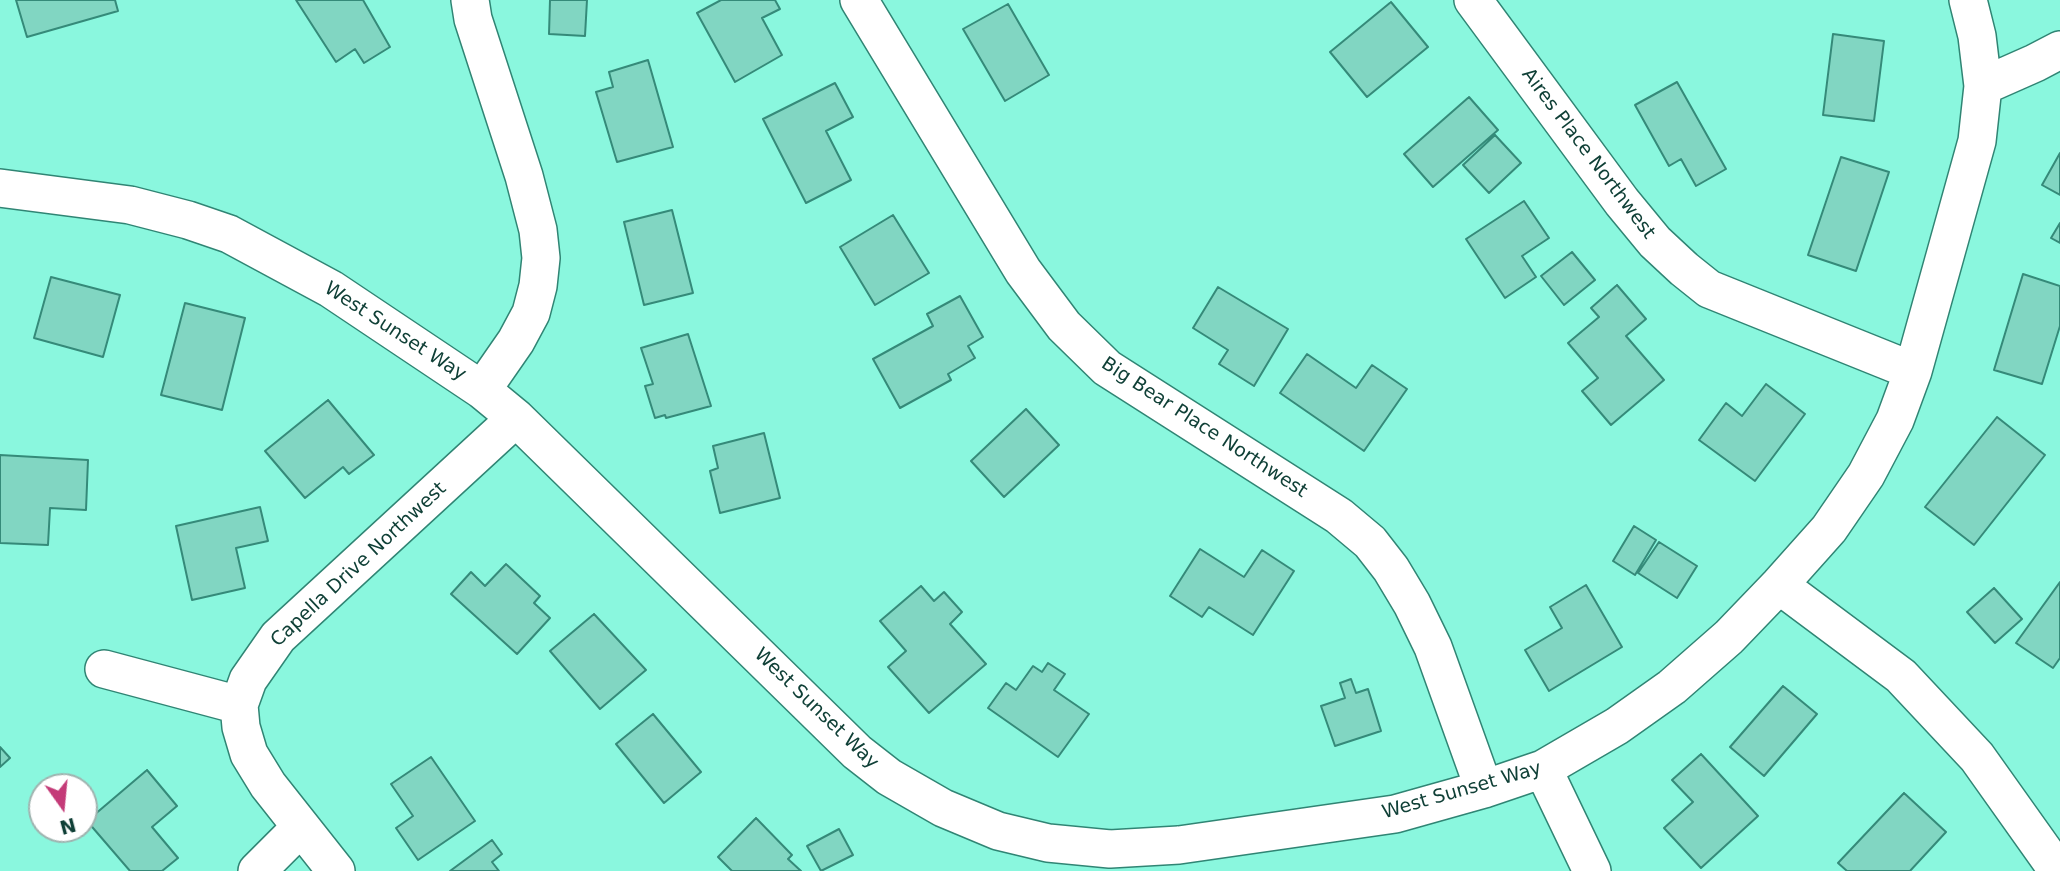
<!DOCTYPE html>
<html>
<head>
<meta charset="utf-8">
<style>
	body { margin:0 }
	#map { position:relative; width:2060px; height:871px; overflow:hidden; background:#8af7de; font-family:"DejaVu Sans",sans-serif }
	canvas { display:block }
	.north { position:absolute; left:28px; top:773px; width:70px; height:70px; box-sizing:border-box; background:#fff; border:2px solid #9fb3af; border-radius:50%; rotate:165deg; font-size:19px; font-weight:700; line-height:28px; text-align:center; color:#104037 }
	.north::after { content:''; display:block; margin:auto; width:24px; height:32px; background:#c43b78; clip-path:polygon(50% 0,100% 100%,50% 72%,0 100%) }
</style>
</head>
<body>
<div id="map">
<canvas width="2060" height="871"></canvas>
<div class="north">N</div>
</div>
<script>
const ctx = document.querySelector('canvas').getContext('2d');
ctx.lineJoin = 'round';
function paint(path, color) {
  ctx.fillStyle = color;
  ctx.fill(path, 'evenodd');
}
function poly(rows) {
  const path = new Path2D();
  for (const r of rows) {
    path.moveTo(r[0], r[1]);
    for (let i = 2; i < r.length; i += 2) path.lineTo(r[i], r[i + 1]);
  }
  return path;
}
function trace(path, color, width, dash) {
  ctx.strokeStyle = color;
  ctx.lineWidth = width;
  ctx.lineCap = dash ? 'butt' : 'round';
  ctx.setLineDash(dash || []);
  ctx.stroke(path);
}
function label(font, color, halo, rows, align = 'center') {
  ctx.font = font + ' "DejaVu Sans",sans-serif';
  ctx.lineWidth = 5;
  ctx.setLineDash([]);
  ctx.textBaseline = 'middle';
  ctx.strokeStyle = halo;
  ctx.fillStyle = color;
  for (const [text, x, y, turn = 0] of rows) {
    ctx.save();
    ctx.translate(x, y);
    ctx.rotate((+turn || 0) * Math.PI / 180);
    ctx.textAlign = isNaN(turn) ? turn : align;
    if (halo) ctx.strokeText(text, 0, 0);
    ctx.fillText(text, 0, 0);
    ctx.restore();
  }
}
const building = poly([
	[16,0,115,0,118,11,27,37,16,0],
	[296,0,363,0,390,47,364,63,355,49,336,62,296,0],
	[550,0,587,0,585,36,549,34,550,0],
	[721,0,775,0,780,9,762,18,782,55,735,82,697,13,721,0],
	[1391,2,1428,47,1367,97,1330,52,1391,2],
	[1008,4,1049,75,1005,101,963,29,1008,4],
	[1833,34,1884,41,1874,121,1823,115,1833,34],
	[648,60,673,147,617,162,596,92,613,87,609,72,648,60],
	[1677,82,1726,169,1696,186,1681,159,1669,166,1635,105,1677,82],
	[835,83,853,117,826,131,851,180,806,203,763,119,835,83],
	[1469,97,1498,130,1433,187,1404,154,1469,97],
	[1495,135,1521,163,1489,193,1463,165,1495,135],
	[2060,153,2060,195,2042,185,2060,153],
	[1841,157,1889,172,1856,271,1808,255,1841,157],
	[1524,201,1549,238,1522,256,1536,277,1505,298,1466,239,1524,201],
	[672,210,693,293,644,305,624,222,672,210],
	[893,215,929,273,875,305,840,247,893,215],
	[2060,223,2060,243,2051,238,2060,223],
	[1572,252,1595,280,1564,305,1541,276,1572,252],
	[2023,274,2060,286,2060,326,2042,384,1994,370,2023,274],
	[51,277,120,295,103,357,34,338,51,277],
	[1617,285,1646,319,1626,336,1664,380,1611,425,1582,391,1598,378,1568,343,1599,317,1591,308,1617,285],
	[1218,287,1288,329,1254,386,1219,364,1228,350,1193,328,1218,287],
	[960,296,983,337,968,346,975,358,948,374,951,380,900,408,873,359,933,326,927,314,960,296],
	[185,303,245,318,222,410,161,395,185,303],
	[688,334,711,406,666,418,665,415,655,418,645,386,653,384,641,348,688,334],
	[1307,354,1356,388,1372,365,1407,389,1364,451,1280,393,1307,354],
	[1766,384,1805,414,1755,481,1699,440,1726,403,1742,416,1766,384],
	[328,400,374,455,349,474,343,467,305,498,265,451,328,400],
	[1026,409,1059,445,1004,497,971,461,1026,409],
	[1997,417,2045,455,1974,545,1925,507,1997,417],
	[764,433,780,498,720,513,710,471,718,468,713,446,764,433],
	[0,455,88,460,86,510,50,508,48,545,0,543,0,455],
	[260,507,268,541,236,548,245,588,192,600,176,526,260,507],
	[1634,526,1656,540,1635,575,1613,561,1634,526],
	[1659,542,1697,566,1677,598,1638,573,1659,542],
	[1200,549,1244,577,1262,550,1294,571,1253,635,1209,607,1202,617,1170,596,1200,549],
	[506,564,540,596,534,603,550,618,517,654,451,594,471,572,485,586,506,564],
	[2060,582,2060,658,2053,668,2016,643,2060,582],
	[1586,585,1622,647,1549,691,1525,650,1562,628,1550,607,1586,585],
	[921,586,934,601,944,592,962,612,950,624,986,664,929,713,888,667,906,651,880,621,921,586],
	[1994,588,2022,619,1995,643,1967,612,1994,588],
	[594,614,646,670,600,709,550,651,594,614],
	[1048,663,1065,674,1054,690,1089,714,1058,757,988,708,1006,683,1016,690,1033,666,1042,672,1048,663],
	[1351,679,1356,693,1368,689,1381,731,1335,746,1321,706,1345,698,1340,683,1351,679],
	[1783,686,1817,714,1764,776,1730,747,1783,686],
	[653,714,701,772,664,803,616,744,653,714],
	[0,747,10,758,0,767,0,747],
	[1701,754,1758,816,1701,868,1664,828,1693,802,1672,780,1701,754],
	[431,757,475,821,418,860,396,828,413,816,391,784,431,757],
	[147,770,177,806,152,827,178,858,162,871,130,871,87,821,147,770],
	[1904,793,1946,832,1910,871,1847,871,1838,863,1904,793],
	[756,818,792,855,788,859,801,871,732,871,718,857,756,818],
	[839,829,853,855,821,871,807,846,839,829],
	[492,840,502,854,492,862,499,871,450,871,492,840]
]);
paint(building, '#81d6c2');
trace(building, '#358a79', 2);
const minor = poly([
	[470,0,473,19,524,176,538,230,541,258,538,286,531,313,516,341,482,390],
	[859,0,1023,271,1064,326,1107,368,1339,516,1370,542,1391,569,1412,604,1433,647,1484,789],
	[1473,0,1622,202,1655,242,1684,269,1709,289,1913,371],
	[1983,86,2035,63,2060,50],
	[0,188,130,205,188,220,229,234,331,289,482,390,516,418,857,752,889,777,943,808,998,831,1048,843,1110,849,1179,845,1395,814,1484,789,1543,769,1617,726,1672,687,1729,637,1779,585,1829,529,1866,475,1895,420,1913,371,1977,141,1983,86,1977,36,1968,0],
	[1779,585,1901,676,1977,757,2058,871],
	[104,669,239,705],
	[1543,769,1592,871],
	[257,871,301,827],
	[336,871,268,785,249,754,241,727,239,705,248,680,278,637,516,418]
]);
trace(minor, '#308574', 40);
trace(minor, '#fff', 37);
label('19px', '#104037', '#fff', [
	["Aires Place Northwest",1588,154,53],
	["West Sunset Way",395,332,33],
	["Big Bear Place Northwest",1204,428,33],
	["Capella Drive Northwest",359,565,-43],
	["West Sunset Way",816,709,44],
	["West Sunset Way",1462,791,-16]
]);
</script>
</body>
</html>
